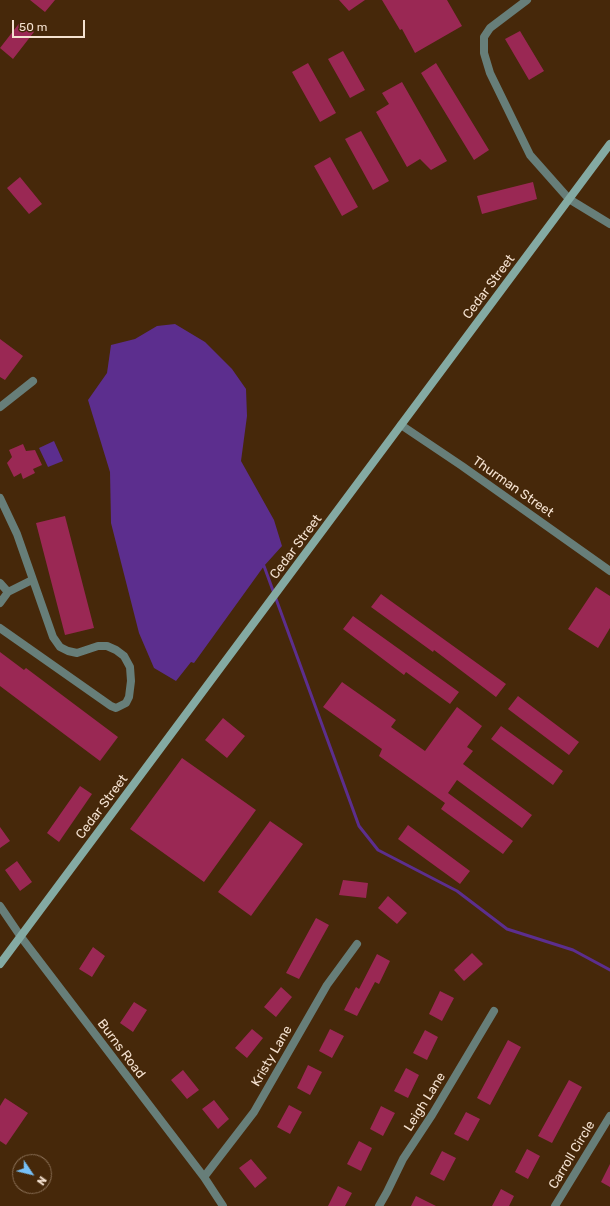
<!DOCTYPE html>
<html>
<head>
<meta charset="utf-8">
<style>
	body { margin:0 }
	#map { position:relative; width:610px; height:1206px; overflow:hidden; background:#46280a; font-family:Rubik,sans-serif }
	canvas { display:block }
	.north { position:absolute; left:12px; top:1154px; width:40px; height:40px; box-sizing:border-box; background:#46280a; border:1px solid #8c7259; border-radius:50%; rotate:125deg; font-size:11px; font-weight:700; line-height:16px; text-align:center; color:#f4e1d0 }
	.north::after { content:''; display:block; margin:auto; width:14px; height:18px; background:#76c0f7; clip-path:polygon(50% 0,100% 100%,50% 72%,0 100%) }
	.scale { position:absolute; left:12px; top:20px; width:73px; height:18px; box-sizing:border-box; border:2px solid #f4e1d0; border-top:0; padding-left:5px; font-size:12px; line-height:14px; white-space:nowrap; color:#f4e1d0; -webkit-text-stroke:3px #46280a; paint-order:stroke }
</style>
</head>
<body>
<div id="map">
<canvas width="610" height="1206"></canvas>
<div class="north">N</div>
<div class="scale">50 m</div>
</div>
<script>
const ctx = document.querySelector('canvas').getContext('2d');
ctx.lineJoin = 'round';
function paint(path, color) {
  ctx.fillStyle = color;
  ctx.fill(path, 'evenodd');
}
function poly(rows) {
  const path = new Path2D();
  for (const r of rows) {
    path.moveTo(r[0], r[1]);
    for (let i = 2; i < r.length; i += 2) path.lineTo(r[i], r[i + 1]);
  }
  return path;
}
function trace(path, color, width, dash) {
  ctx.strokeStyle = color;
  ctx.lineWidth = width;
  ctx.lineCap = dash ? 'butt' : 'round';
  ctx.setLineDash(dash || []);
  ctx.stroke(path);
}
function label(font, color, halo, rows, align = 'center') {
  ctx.font = font + ' Rubik,sans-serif';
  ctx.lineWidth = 3;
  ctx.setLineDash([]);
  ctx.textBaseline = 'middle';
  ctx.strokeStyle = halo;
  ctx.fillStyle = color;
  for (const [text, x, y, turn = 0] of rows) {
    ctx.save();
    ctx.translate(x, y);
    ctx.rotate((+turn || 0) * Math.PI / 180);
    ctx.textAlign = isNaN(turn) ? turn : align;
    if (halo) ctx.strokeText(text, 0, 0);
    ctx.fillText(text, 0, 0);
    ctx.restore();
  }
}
paint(poly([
	[175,324,205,342,232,369,246,389,247,416,241,461,274,520,282,546,264,566,194,663,191,662,176,681,154,668,139,633,111,523,110,472,88,400,107,373,111,345,135,339,157,326],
	[54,441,63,461,48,467,39,448]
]), '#5c2e8e');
trace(poly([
	[264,566,359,826,378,850,457,891,507,929,573,950,610,970]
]), '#5c2e8e', 3);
paint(poly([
	[30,0,55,0,45,12],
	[339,0,365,0,349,11],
	[382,0,447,0,462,26,415,53,402,29,400,30],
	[21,21,34,32,13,59,0,48],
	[520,31,544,71,529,80,505,39],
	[343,51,365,90,350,98,328,59],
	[308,63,336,113,320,122,292,72],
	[436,63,489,150,474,160,421,73],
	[402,82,447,161,431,170,420,159,407,167,376,112,389,104,382,93],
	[361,131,389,181,373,190,345,139],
	[330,157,358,207,342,216,314,166],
	[20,177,42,204,29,214,7,188],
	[533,182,537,199,482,214,477,196],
	[0,339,23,356,5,380,0,377],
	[23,444,26,451,35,450,42,465,33,469,35,473,23,479,21,473,14,477,7,463,12,457,9,450],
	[65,516,94,628,65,635,36,523],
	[596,587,610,596,610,628,598,648,568,629],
	[381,594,506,684,496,697,434,650,433,652,371,607],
	[353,616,459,692,450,704,406,672,404,675,343,629],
	[0,652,24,670,26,668,118,737,100,761,0,686],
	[342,682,396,720,391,727,425,751,457,707,482,726,467,747,473,751,463,764,532,815,522,828,457,780,448,793,513,841,503,854,441,809,445,803,379,756,382,749,323,707],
	[518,696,579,742,569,755,508,709],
	[223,718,245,736,227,758,205,740],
	[501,726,563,771,553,785,491,739],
	[182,758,256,810,204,882,130,829],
	[80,786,92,794,59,842,47,833],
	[270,821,303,844,251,916,218,892],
	[408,825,470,871,460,884,398,839],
	[0,827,10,841,0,848],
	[17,861,32,882,20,891,5,870],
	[343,880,368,883,366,898,339,895],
	[388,896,407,913,397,924,378,908],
	[316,918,329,925,299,979,286,973],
	[93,947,105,956,92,977,79,969],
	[472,953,483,964,464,981,454,970],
	[377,954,390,961,379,984,375,982,357,1016,344,1010,356,987,359,989],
	[281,987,292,997,276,1017,264,1007],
	[440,991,454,998,442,1021,429,1014],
	[134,1002,147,1010,133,1032,120,1023],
	[252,1029,263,1038,247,1058,235,1048],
	[330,1029,344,1036,332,1058,319,1051],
	[425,1030,438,1037,427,1060,413,1053],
	[508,1040,521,1047,490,1105,477,1098],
	[308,1065,322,1072,310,1095,297,1088],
	[406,1068,419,1075,408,1098,394,1091],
	[183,1070,199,1090,187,1099,171,1080],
	[569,1080,582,1087,552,1143,538,1136],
	[5,1098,28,1113,6,1145,0,1141,0,1106],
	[214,1100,229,1119,218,1129,202,1109],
	[289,1105,302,1112,290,1134,277,1127],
	[381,1106,395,1113,383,1136,370,1129],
	[466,1112,480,1119,468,1141,454,1134],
	[359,1141,372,1148,361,1171,347,1164],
	[527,1149,540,1156,528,1179,515,1172],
	[442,1151,456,1158,444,1181,430,1174],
	[251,1159,267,1178,255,1188,239,1168],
	[610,1164,610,1187,601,1182],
	[338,1186,352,1193,345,1206,328,1206],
	[501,1189,514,1196,509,1206,492,1206],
	[416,1196,436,1206,411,1206]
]), '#9a2854');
trace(poly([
	[527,0,490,28,484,37,484,53,490,73,530,155,569,199,610,224],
	[0,407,33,381],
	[401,425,462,466,610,571],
	[0,498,17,534,53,637,60,647,68,651,77,653,98,646,107,646,116,650,124,656,130,667,131,681,129,697,126,703,116,708,111,706,0,628],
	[0,583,8,592],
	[0,603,8,592,32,580],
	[0,906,21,937,204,1177,223,1206],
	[204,1177,254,1112,327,985,357,944],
	[379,1206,387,1192,403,1159,432,1115,494,1011],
	[555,1206,610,1116]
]), '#677e79', 8);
trace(poly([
	[0,964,610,144]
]), '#84aaa3', 8);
label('13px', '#f4e1d0', '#46280a', [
	["Cedar Street",489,287,-53],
	["Thurman Street",513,487,35],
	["Cedar Street",296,547,-53],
	["Cedar Street",102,807,-53],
	["Burns Road",121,1049,53],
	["Kristy Lane",272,1056,-60],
	["Leigh Lane",425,1102,-58],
	["Carroll Circle",572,1155,-59]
]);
</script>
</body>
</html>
